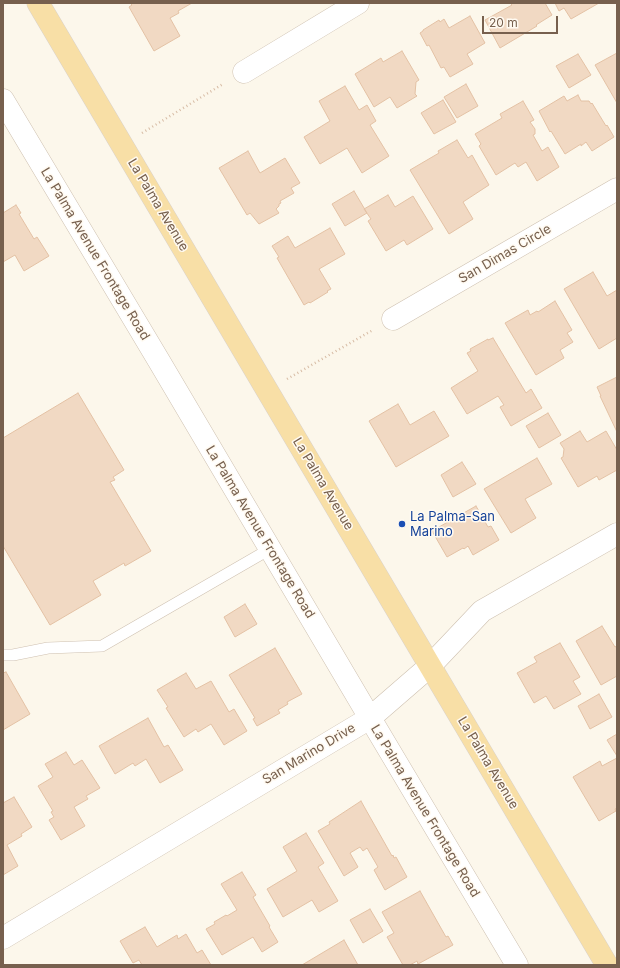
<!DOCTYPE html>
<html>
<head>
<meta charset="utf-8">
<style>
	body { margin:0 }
	#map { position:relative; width:620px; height:968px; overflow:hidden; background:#fcf7eb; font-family:Inter,sans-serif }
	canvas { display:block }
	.frame { position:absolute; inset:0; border:4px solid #77604e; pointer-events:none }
	.scale { position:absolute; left:482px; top:16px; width:76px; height:18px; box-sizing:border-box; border:2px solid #77604e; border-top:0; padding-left:5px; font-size:12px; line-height:14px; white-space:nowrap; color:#77604e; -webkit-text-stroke:3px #fffaf1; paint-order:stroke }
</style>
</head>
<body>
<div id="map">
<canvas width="620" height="968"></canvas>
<div class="frame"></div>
<div class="scale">20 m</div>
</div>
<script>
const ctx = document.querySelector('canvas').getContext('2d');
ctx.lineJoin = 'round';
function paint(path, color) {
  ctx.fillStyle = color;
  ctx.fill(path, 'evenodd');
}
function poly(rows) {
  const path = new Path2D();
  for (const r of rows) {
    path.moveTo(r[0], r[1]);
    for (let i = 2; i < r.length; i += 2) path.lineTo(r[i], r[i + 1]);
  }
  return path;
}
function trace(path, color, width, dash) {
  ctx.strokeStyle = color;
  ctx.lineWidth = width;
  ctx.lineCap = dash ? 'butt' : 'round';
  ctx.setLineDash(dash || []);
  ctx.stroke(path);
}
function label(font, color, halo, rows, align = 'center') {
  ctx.font = font + ' Inter,sans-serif';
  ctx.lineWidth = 3;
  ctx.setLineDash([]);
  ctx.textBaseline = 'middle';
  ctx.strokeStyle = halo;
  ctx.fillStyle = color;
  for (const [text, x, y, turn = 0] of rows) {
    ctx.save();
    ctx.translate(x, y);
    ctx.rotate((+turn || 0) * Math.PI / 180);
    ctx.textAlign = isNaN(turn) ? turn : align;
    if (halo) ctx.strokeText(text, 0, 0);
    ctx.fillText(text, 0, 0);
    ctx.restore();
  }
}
const building = poly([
	[130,3,192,3,178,11,179,13,170,18,180,36,154,51,129,7,132,5,130,3],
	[510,3,545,3,552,15,536,25,537,26,500,48,485,20,512,5,510,3],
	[555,3,599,3,571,19,564,8,559,11,555,3],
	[470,16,485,43,467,54,473,64,450,77,444,67,441,68,429,45,427,46,420,33,423,31,423,30,439,20,440,22,444,19,449,28,470,16],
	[402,51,419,80,416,82,415,94,417,96,397,108,390,97,374,107,355,74,381,58,383,62,402,51],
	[617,53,617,103,595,65,617,53],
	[578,54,591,75,569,88,556,66,578,54],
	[466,84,478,106,457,118,444,97,466,84],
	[345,86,359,110,367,105,376,121,370,125,389,156,362,173,347,148,320,164,304,137,330,121,319,101,345,86],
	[578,95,581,101,589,101,591,104,592,103,606,126,607,125,614,137,592,151,586,142,581,146,581,144,565,154,551,131,550,132,539,111,564,96,567,101,578,95],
	[443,100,456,122,434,134,421,113,443,100],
	[523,101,534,120,530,122,535,129,535,134,533,135,542,151,548,147,559,167,537,181,526,162,518,167,515,163,496,175,479,146,481,144,475,134,502,118,500,114,523,101],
	[457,140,468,158,472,155,489,185,463,202,473,219,449,234,410,170,439,153,438,151,457,140],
	[248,151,260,173,285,158,300,183,291,188,294,193,280,201,281,203,279,204,279,206,276,209,279,213,259,224,250,213,247,215,219,168,248,151],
	[354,191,367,213,345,226,332,204,354,191],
	[388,195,395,207,413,196,433,229,407,245,404,240,386,251,368,221,371,219,364,209,388,195],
	[16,205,21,213,19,214,34,239,37,237,49,256,24,271,15,255,3,262,3,213,16,205],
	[330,228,345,254,319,269,331,289,327,291,328,292,310,303,309,302,304,305,277,258,279,257,272,246,288,236,295,248,330,228],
	[593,272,607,296,617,290,617,338,599,349,564,289,593,272],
	[555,301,572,330,567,333,573,342,560,350,564,358,536,375,505,323,528,310,530,315,537,311,538,312,555,301],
	[493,338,526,393,531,389,542,408,511,426,500,407,504,405,498,396,467,414,451,388,478,371,467,353,471,351,470,349,488,339,488,340,493,338],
	[617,377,617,432,600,396,601,396,597,387,617,377],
	[78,393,124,470,113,477,115,480,110,482,151,551,125,566,124,563,93,581,101,595,50,625,3,546,3,438,78,393],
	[398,404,410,425,434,411,449,436,396,467,369,421,398,404],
	[548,413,561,435,539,448,526,426,548,413],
	[580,431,587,442,606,431,617,450,617,470,599,480,597,476,578,487,561,458,563,457,564,449,560,443,580,431],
	[537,458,552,484,525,499,536,518,511,533,484,489,537,458],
	[462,462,476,484,453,497,441,475,462,462],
	[476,506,488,527,491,526,499,540,473,555,468,546,464,549,463,548,447,557,432,531,476,506],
	[245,604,257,624,235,637,224,617,245,604],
	[602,626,615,647,617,646,617,676,601,685,576,641,602,626],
	[560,643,580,677,573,681,581,694,554,709,546,696,534,703,517,673,537,662,534,657,560,643],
	[275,648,302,694,287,702,288,704,278,710,280,713,257,726,253,719,255,718,229,675,275,648],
	[6,672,30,714,3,730,3,673,6,672],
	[186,673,196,689,211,681,229,712,234,709,247,731,224,745,211,724,198,732,196,729,184,737,166,708,168,707,157,690,186,673],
	[599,694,612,717,590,729,578,706,599,694],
	[148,718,164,747,168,745,183,770,160,783,146,759,135,766,133,763,115,774,99,746,148,718],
	[617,734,617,756,607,740,617,734],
	[66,752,74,765,82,760,100,788,86,796,88,799,74,807,85,826,61,840,49,820,54,817,51,812,53,811,38,786,53,777,45,764,66,752],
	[617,758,617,808,615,809,616,811,599,821,573,777,600,761,602,766,617,758],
	[14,797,32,827,21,834,22,836,7,845,18,866,3,875,3,803,14,797],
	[361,801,366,810,392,856,393,855,394,858,396,857,407,877,385,890,374,870,378,867,367,848,363,851,360,847,350,853,358,867,344,876,318,831,330,824,329,822,361,801],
	[306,833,324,863,318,867,338,901,319,912,312,900,283,917,267,889,297,871,283,847,306,833],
	[242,872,256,895,253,897,270,926,269,927,278,942,262,952,253,937,222,955,206,929,215,924,214,922,226,915,227,916,237,910,221,884,242,872],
	[420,891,446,937,448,936,453,945,418,964,417,961,410,965,403,965,387,937,394,933,382,912,420,891],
	[370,909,383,931,363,943,350,920,370,909],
	[145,927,157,947,177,935,178,939,186,934,197,953,202,950,211,965,142,965,139,960,133,963,120,941,145,927],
	[344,940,358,965,302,965,344,940]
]);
paint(building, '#f1d9c3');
trace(building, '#e3c1a4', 1);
const service = poly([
	[3,655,13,655,48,648,102,646,270,549]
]);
const minor = poly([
	[244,72,358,3],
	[3,100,159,361,370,718,517,965],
	[393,319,617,189],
	[3,938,370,718,430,666,482,611,617,534]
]);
const primary = poly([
	[38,3,607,965]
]);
trace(service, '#cec0b0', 12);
trace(minor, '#cec0b0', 23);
trace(primary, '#d9d2cd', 23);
trace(poly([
	[142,133,223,84],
	[287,379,373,330]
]), '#d7bca5', 2.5, [1, 3]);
trace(service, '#fff', 11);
trace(minor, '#fff', 22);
trace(primary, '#f8dfa6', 22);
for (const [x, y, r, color] of [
	[402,524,4,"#1a4fb4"]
]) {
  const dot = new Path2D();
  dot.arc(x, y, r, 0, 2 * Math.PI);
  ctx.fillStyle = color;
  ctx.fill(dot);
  trace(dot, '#fffaf1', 1.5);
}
label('13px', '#77604e', '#fffaf1', [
	["La Palma Avenue",158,205,59],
	["La Palma Avenue Frontage Road",95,254,59],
	["San Dimas Circle",505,254,-30],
	["La Palma Avenue",323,484,59],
	["La Palma Avenue Frontage Road",260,532,59],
	["San Marino Drive",309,754,-31],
	["La Palma Avenue",488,763,59],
	["La Palma Avenue Frontage Road",425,811,59]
]);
label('13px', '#164399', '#fffaf1', [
	["La Palma-San",410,517],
	["Marino",410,532]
], 'left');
</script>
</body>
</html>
